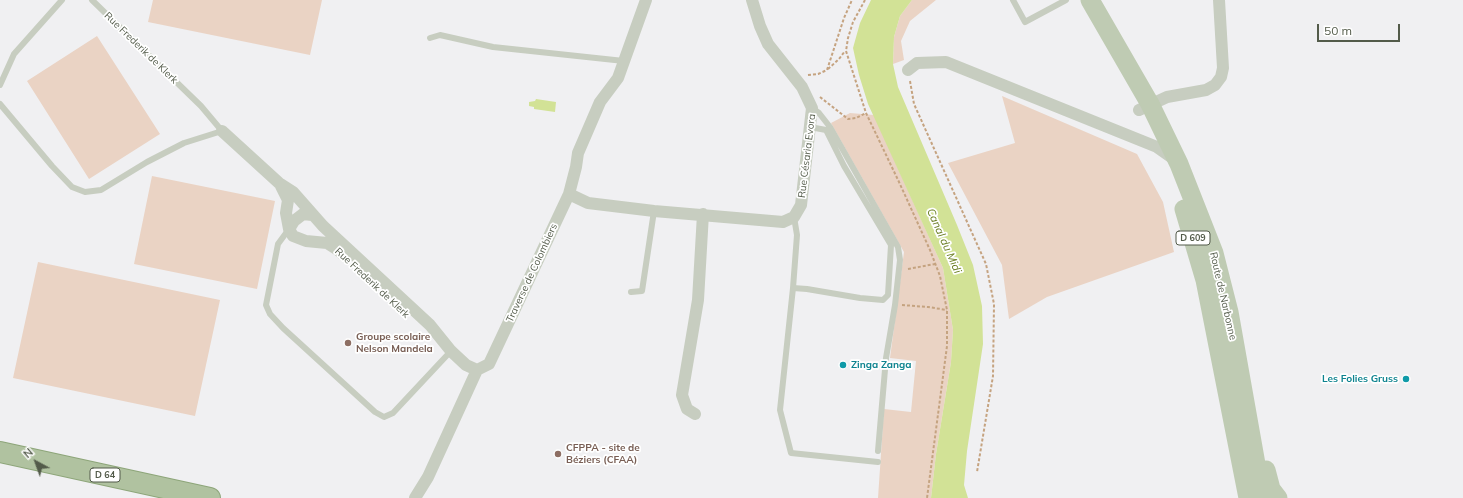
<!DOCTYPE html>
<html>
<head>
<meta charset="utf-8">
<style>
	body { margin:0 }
	#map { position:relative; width:1463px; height:498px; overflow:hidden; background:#f0f0f2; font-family:Mulish,sans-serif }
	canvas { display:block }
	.north { position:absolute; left:16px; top:442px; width:40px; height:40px; -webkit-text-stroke:3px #fff; paint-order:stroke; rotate:319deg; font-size:11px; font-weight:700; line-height:16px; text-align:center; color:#535b4a }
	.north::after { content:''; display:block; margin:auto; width:14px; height:18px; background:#535b4a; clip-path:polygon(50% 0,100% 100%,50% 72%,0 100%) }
	.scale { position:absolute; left:1317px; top:24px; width:83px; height:18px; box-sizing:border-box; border:2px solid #535b4a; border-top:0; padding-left:5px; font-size:12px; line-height:14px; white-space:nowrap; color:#535b4a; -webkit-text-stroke:3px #fff; paint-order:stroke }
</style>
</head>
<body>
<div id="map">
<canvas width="1463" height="498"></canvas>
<div class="north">N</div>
<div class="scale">50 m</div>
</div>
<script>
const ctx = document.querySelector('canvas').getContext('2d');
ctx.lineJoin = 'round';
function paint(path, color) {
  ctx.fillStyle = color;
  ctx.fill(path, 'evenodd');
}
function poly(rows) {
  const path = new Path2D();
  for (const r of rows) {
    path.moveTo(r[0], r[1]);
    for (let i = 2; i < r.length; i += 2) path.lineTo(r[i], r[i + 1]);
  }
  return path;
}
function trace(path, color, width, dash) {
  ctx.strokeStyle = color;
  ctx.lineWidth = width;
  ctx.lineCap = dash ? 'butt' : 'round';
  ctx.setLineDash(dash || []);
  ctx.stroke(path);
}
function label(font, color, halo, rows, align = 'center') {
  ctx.font = font + ' Mulish,sans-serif';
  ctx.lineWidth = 3.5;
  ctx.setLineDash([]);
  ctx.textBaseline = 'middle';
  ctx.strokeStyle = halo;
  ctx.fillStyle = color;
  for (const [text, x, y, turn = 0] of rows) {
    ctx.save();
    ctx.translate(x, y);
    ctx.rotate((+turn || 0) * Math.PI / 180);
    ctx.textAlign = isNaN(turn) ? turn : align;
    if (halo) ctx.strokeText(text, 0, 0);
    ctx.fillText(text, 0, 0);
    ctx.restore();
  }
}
paint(poly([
	[153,0,322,0,310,55,148,22],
	[912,0,936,0,910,21,901,41,904,60,893,64,894,37,900,16],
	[97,36,160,134,89,179,27,81],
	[1002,96,1137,154,1163,202,1174,252,1047,297,1009,319,1002,265,948,163,1015,143],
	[850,113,874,115,943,268,953,330,951,362,936,454,931,498,878,498,884,409,911,412,916,361,890,358,904,252,831,123],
	[152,176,275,201,257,289,134,264],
	[38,262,220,300,195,416,13,378]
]), '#ead3c4');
paint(poly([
	[871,0,912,0,900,16,894,37,893,64,898,87,957,225,973,265,982,306,983,344,967,451,964,485,968,498,931,498,936,454,951,362,953,330,943,268,868,104,859,75,853,48,860,23],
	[536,99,556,102,555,112,534,109,534,107,529,106,529,102,535,101]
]), '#d2e296');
const trunk = poly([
	[0,452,210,498]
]);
trace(trunk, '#8da579', 22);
trace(poly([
	[865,0,853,22,848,38,846,51,866,113,899,182,930,250,940,276,947,310,947,346,927,498],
	[828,69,839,59,845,51],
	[808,75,818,74,827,70,844,18,852,0],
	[910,81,914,104,986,264,994,304,993,376,977,472],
	[820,97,848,119,856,118,866,113],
	[908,269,935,264],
	[902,305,928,307,947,310]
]), '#c5a380', 2, [3, 2]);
trace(poly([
	[1013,0,1025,22,1066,0],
	[430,38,440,35,493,47,624,61],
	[0,85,14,54,62,0],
	[0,104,52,166,72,187,85,192,101,190,147,162,184,143,222,131,201,106,92,0],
	[812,108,819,113,830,127,898,247,900,260,895,305,886,358,878,451],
	[794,217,797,235,793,288,780,410,791,453,878,462],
	[289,229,278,244,266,305,270,314,283,328,375,412,384,417,393,413,451,351],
	[793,288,807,289,860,298,883,300,888,295,891,245,844,166,826,130,810,127],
	[631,292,642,291,654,211]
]), '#c7cdc0', 6);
trace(poly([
	[908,70,917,63,946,62,1157,147,1174,159],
	[1139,110,1167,97,1206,90,1215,85,1221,77,1223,68,1219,0],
	[222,131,279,183,293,192,323,226,430,325,451,351,466,365,477,370],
	[281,186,288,200,286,213,289,229,293,236,306,241,327,243,338,250,346,257],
	[569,194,588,203,654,211,783,222,794,217,801,205,812,108,802,87,768,44,760,26,752,0],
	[289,229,294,221,303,214,312,215],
	[695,414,687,409,682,395,698,300,703,214],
	[415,498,428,477,477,370,489,364,569,194,576,167,578,153,600,102,618,78,646,0]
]), '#c7cdc0', 12);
trace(poly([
	[1090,0,1150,104,1179,164,1214,253,1229,312,1262,498],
	[1184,209,1205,280,1248,498],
	[1266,470,1271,489,1278,498]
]), '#bfcbb3', 19);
trace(trunk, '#b0c2a0', 20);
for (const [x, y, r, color] of [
	[348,343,4,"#8d6e63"],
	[843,365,4,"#0f9aa8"],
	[1406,379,4,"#0f9aa8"],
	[558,454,4,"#8d6e63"]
]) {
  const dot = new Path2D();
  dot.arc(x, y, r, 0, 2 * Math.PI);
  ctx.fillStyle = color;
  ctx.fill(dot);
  trace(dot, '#fff', 1.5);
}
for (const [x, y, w] of [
	[1193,238,34],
	[105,475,30]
]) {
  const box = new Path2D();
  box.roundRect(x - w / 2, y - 7, w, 14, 3);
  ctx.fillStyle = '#fff';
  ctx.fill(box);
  trace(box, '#535b4a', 1);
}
label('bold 9px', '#535b4a', null, [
	["D 609",1193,238],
	["D 64",105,475]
]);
label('10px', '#535b4a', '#fff', [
	["Rue Frederik de Klerk",141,48,44],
	["Rue Césaria Evora",807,156,-83],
	["Traverse de Colombiers",532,273,-65],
	["Rue Frederik de Klerk",372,283,43],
	["Route de Narbonne",1223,296,77]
]);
label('bold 10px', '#785e54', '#fff', [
	["Groupe scolaire",356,337],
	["Nelson Mandela",356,349],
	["CFPPA - site de",566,448],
	["Béziers (CFAA)",566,460]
], 'left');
label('bold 10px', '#0d838f', '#fff', [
	["Zinga Zanga",851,365],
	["Les Folies Gruss",1398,379,"right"]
], 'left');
label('italic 11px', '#64791a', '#fff', [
	["Canal du Midi",944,241,66]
]);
</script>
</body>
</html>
